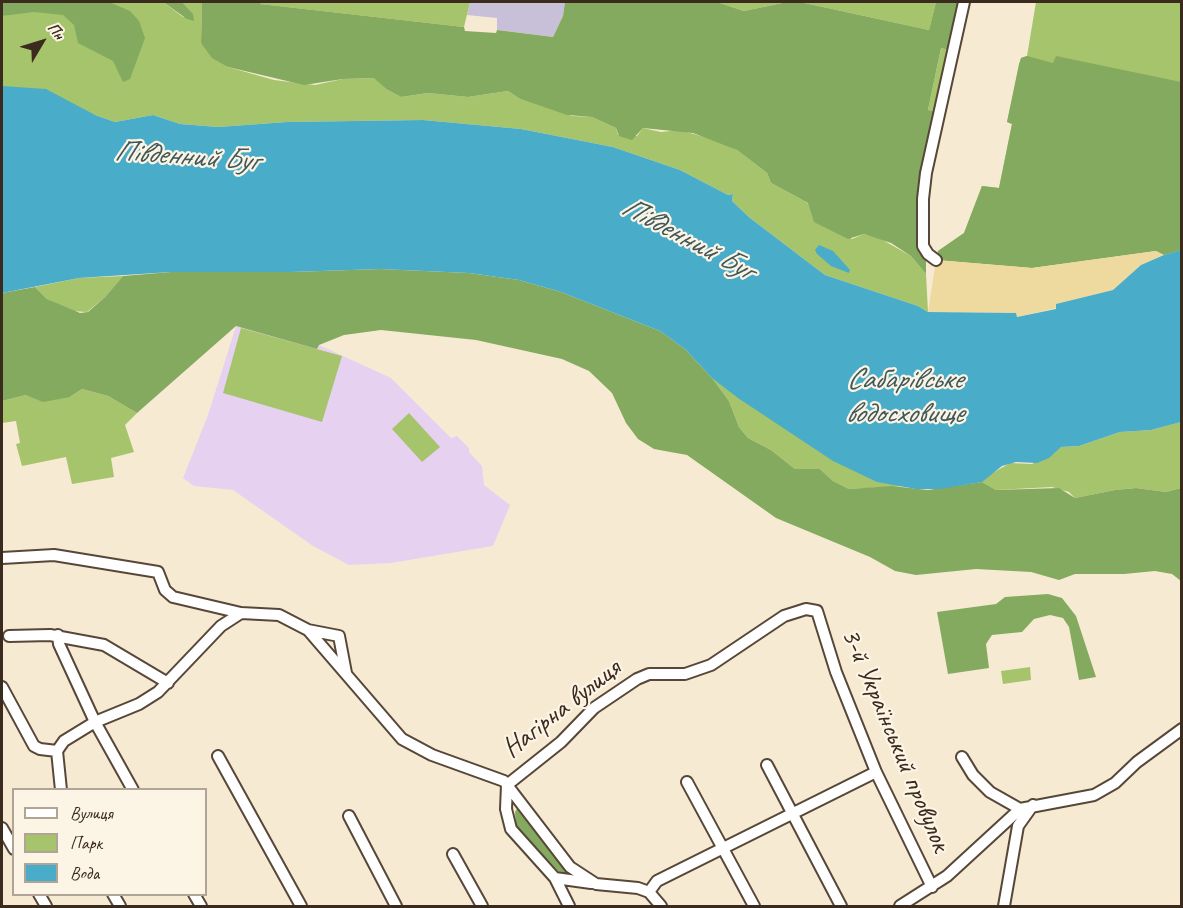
<!DOCTYPE html>
<html>
<head>
<meta charset="utf-8">
<style>
	body { margin:0 }
	#map { position:relative; width:1183px; height:908px; overflow:hidden; background:#f7ead3; font-family:Caveat,sans-serif }
	canvas { display:block }
	.frame { position:absolute; inset:0; border:3px solid #3b2a1e; pointer-events:none }
	.legend { position:absolute; left:12px; top:788px; width:195px; height:108px; box-sizing:border-box; background:#fcf5e5; border:2px solid #afa495; margin:0; padding:8px 10px; list-style:none; font-size:18px; color:#3b2a1e }
	.legend li { display:flex; align-items:center; gap:12px; height:30px }
	.legend b { width:30px; border:2px solid #afa495 }
	.north { position:absolute; left:12px; top:12px; width:60px; height:60px; -webkit-text-stroke:4px #fcf5e5; paint-order:stroke; rotate:52deg; font-size:16px; font-weight:700; line-height:24px; text-align:center; color:#3b2a1e }
	.north::after { content:''; display:block; margin:auto; width:21px; height:27px; background:#3b2a1e; clip-path:polygon(50% 0,100% 100%,50% 72%,0 100%) }
</style>
</head>
<body>
<div id="map">
<canvas width="1183" height="908"></canvas>
<div class="frame"></div>
<ul class="legend">
<li><b style="height:8px;background:#fff"></b>Вулиця</li>
<li><b style="height:16px;background:#a6c46b"></b>Парк</li>
<li><b style="height:16px;background:#49acc8"></b>Вода</li>
</ul>
<div class="north">Пн</div>
</div>
<script>
const ctx = document.querySelector('canvas').getContext('2d');
ctx.lineJoin = 'round';
function paint(path, color) {
  ctx.fillStyle = color;
  ctx.fill(path, 'evenodd');
}
function poly(rows) {
  const path = new Path2D();
  for (const r of rows) {
    path.moveTo(r[0], r[1]);
    for (let i = 2; i < r.length; i += 2) path.lineTo(r[i], r[i + 1]);
  }
  return path;
}
function trace(path, color, width, dash) {
  ctx.strokeStyle = color;
  ctx.lineWidth = width;
  ctx.lineCap = dash ? 'butt' : 'round';
  ctx.setLineDash(dash || []);
  ctx.stroke(path);
}
function label(font, color, halo, rows, align = 'center') {
  ctx.font = font + ' Caveat,sans-serif';
  ctx.lineWidth = 4.5;
  ctx.setLineDash([]);
  ctx.textBaseline = 'middle';
  ctx.strokeStyle = halo;
  ctx.fillStyle = color;
  for (const [text, x, y, turn = 0] of rows) {
    ctx.save();
    ctx.translate(x, y);
    ctx.rotate((+turn || 0) * Math.PI / 180);
    ctx.textAlign = isNaN(turn) ? turn : align;
    if (halo) ctx.strokeText(text, 0, 0);
    ctx.fillText(text, 0, 0);
    ctx.restore();
  }
}
paint(poly([
	[236,326,319,345,391,378,451,438,457,436,469,448,469,452,482,466,484,485,510,505,493,546,391,563,349,565,313,546,233,490,194,486,183,478,208,415]
]), '#e6d2f0');
paint(poly([
	[470,2,565,2,563,16,553,37,497,30,497,18,467,15]
]), '#c8bfd8');
paint(poly([
	[15,2,163,2,183,17,193,15,182,2,202,2,201,43,228,67,274,80,315,85,343,79,375,78,386,89,401,97,428,93,468,97,508,91,520,99,572,116,592,117,616,128,618,135,637,136,643,128,661,132,680,130,718,141,737,150,767,173,771,183,806,202,852,239,864,234,881,239,911,256,926,274,928,312,918,306,825,275,750,218,732,201,733,194,728,195,680,170,613,147,521,129,423,120,287,122,218,127,180,124,153,115,115,122,95,115,2,111,2,16,18,13],
	[260,2,470,2,464,27,259,4],
	[717,2,787,2,744,11],
	[800,2,936,2,929,30],
	[1036,2,1181,2,1181,250,1164,255,1156,251,938,251,964,233,982,186,999,188,1012,124,1007,122,1021,58,1027,56],
	[941,48,953,51,939,112,928,110],
	[123,276,105,297,87,312,72,311,47,299,35,287,79,278],
	[241,328,342,356,322,422,223,393],
	[712,378,991,474,1010,463,1032,464,1061,447,1079,446,1120,432,1151,430,1181,422,1181,488,1166,492,1136,488,1115,490,1075,498,1069,492,1052,487,996,490,982,482,849,489,833,481,820,469,795,469,771,450,748,438,739,427,729,401],
	[82,389,108,396,137,413,125,425,134,452,111,458,114,477,72,484,66,457,22,466,16,444,20,443,16,421,2,423,2,401,26,395,70,397],
	[409,413,440,447,422,462,392,429],
	[1030,667,1031,680,1003,684,1001,671]
]), '#a6c46b');
paint(poly([
	[2,2,109,2,130,11,139,21,145,38,130,79,123,82,113,61,78,43,74,25,63,15,34,12,2,16],
	[163,2,182,2,193,14,194,21,187,19],
	[202,2,260,2,260,4,464,27,465,31,496,33,497,30,553,37,563,16,565,2,717,2,744,11,787,2,800,2,929,30,936,2,964,2,953,51,941,48,928,110,939,112,926,173,926,274,911,256,891,243,864,234,848,239,814,222,808,203,771,183,767,173,737,150,693,133,643,128,632,140,619,136,616,128,592,117,567,115,520,99,508,91,468,97,428,93,401,97,386,89,374,78,343,79,304,85,228,67,212,58,201,43],
	[1027,56,1053,63,1056,56,1181,82,1181,250,1164,255,1156,251,1032,268,936,260,938,251,964,233,982,186,999,188,1012,124,1007,122,1019,64,1021,58],
	[380,269,469,273,519,280,561,292,660,331,685,349,712,378,729,401,739,427,748,438,771,450,795,469,820,469,833,481,849,489,892,486,928,490,982,482,996,490,1059,488,1075,498,1115,490,1136,488,1166,492,1181,488,1181,581,1172,574,1155,571,1124,574,1075,574,1059,580,1031,572,976,569,916,575,895,571,870,557,776,518,687,455,654,449,638,439,626,423,612,393,589,371,562,359,476,340,381,330,344,335,319,345,317,349,236,326,137,413,108,396,82,389,70,397,43,402,26,395,2,401,2,293,35,287,47,299,80,313,88,312,105,297,123,276,171,272,291,272],
	[1048,594,1062,598,1076,616,1096,677,1079,680,1069,627,1063,618,1050,615,1034,619,1022,632,992,635,986,644,989,668,948,674,937,612,996,604,1005,597],
	[518,807,573,875,565,878,516,826,515,812]
]), '#84aa5f');
paint(poly([
	[1156,251,1164,255,1141,265,1113,290,1056,304,1057,308,1017,317,1016,313,928,312,936,260,1032,268]
]), '#eeda9e');
paint(poly([
	[2,86,46,89,95,115,115,122,153,115,180,124,218,127,287,122,423,120,521,129,613,147,680,170,728,195,733,194,732,201,750,218,825,275,918,306,928,312,1016,313,1017,317,1056,309,1056,304,1113,290,1141,265,1164,255,1181,250,1181,422,1151,430,1120,432,1079,446,1061,447,1049,458,1037,463,1016,462,1002,466,982,482,940,489,916,489,877,482,833,461,738,398,712,378,685,349,660,331,561,292,519,280,469,273,380,269,291,272,171,272,79,278,2,293],
	[819,245,833,251,850,270,849,273,831,266,817,254,815,250]
]), '#49acc8');
const minor = poly([
	[936,260,928,254,923,246,923,199,926,173,964,2],
	[2,558,54,555,158,572,165,590,173,597,241,613],
	[308,630,339,636,346,673],
	[58,635,59,644,95,722,133,790],
	[9,636,50,635,104,645,168,683],
	[2,687,34,746,40,749,57,751,61,790],
	[57,751,64,741,95,722,139,704,158,692,221,626,241,613,279,615,308,630,402,739,432,755,504,781,570,867,596,884,638,888,649,892,661,906],
	[218,756,301,906],
	[962,757,973,775,990,792,1020,809,1094,795,1115,783,1137,762,1182,729],
	[767,765,841,906],
	[687,782,754,906],
	[507,785,561,742,594,708,637,679,649,674,685,674,711,665,784,616,806,609,817,611,836,672,876,772,932,887],
	[507,785,506,809,511,829,555,878,569,906],
	[349,816,396,906],
	[2,828,14,849],
	[453,854,482,906],
	[555,878,591,883],
	[649,892,657,881,876,772],
	[39,894,46,906],
	[113,894,120,906],
	[194,894,201,906],
	[900,906,947,876,1020,809],
	[1004,906,1018,826,1033,805]
]);
trace(minor, '#574739', 14);
trace(minor, '#fff', 10);
label('28px', '#3b2a1e', '#fcf5e5', [
	["Нагірна вулиця",562,709,-38],
	["3-й Український провулок",895,740,67]
]);
label('italic 30px', '#40585a', '#fcf5e5', [
	["Південний Буг",186,157,4],
	["Південний Буг",687,239,28],
	["Сабарівське",904,380],
	["водосховище",904,414]
]);
</script>
</body>
</html>
